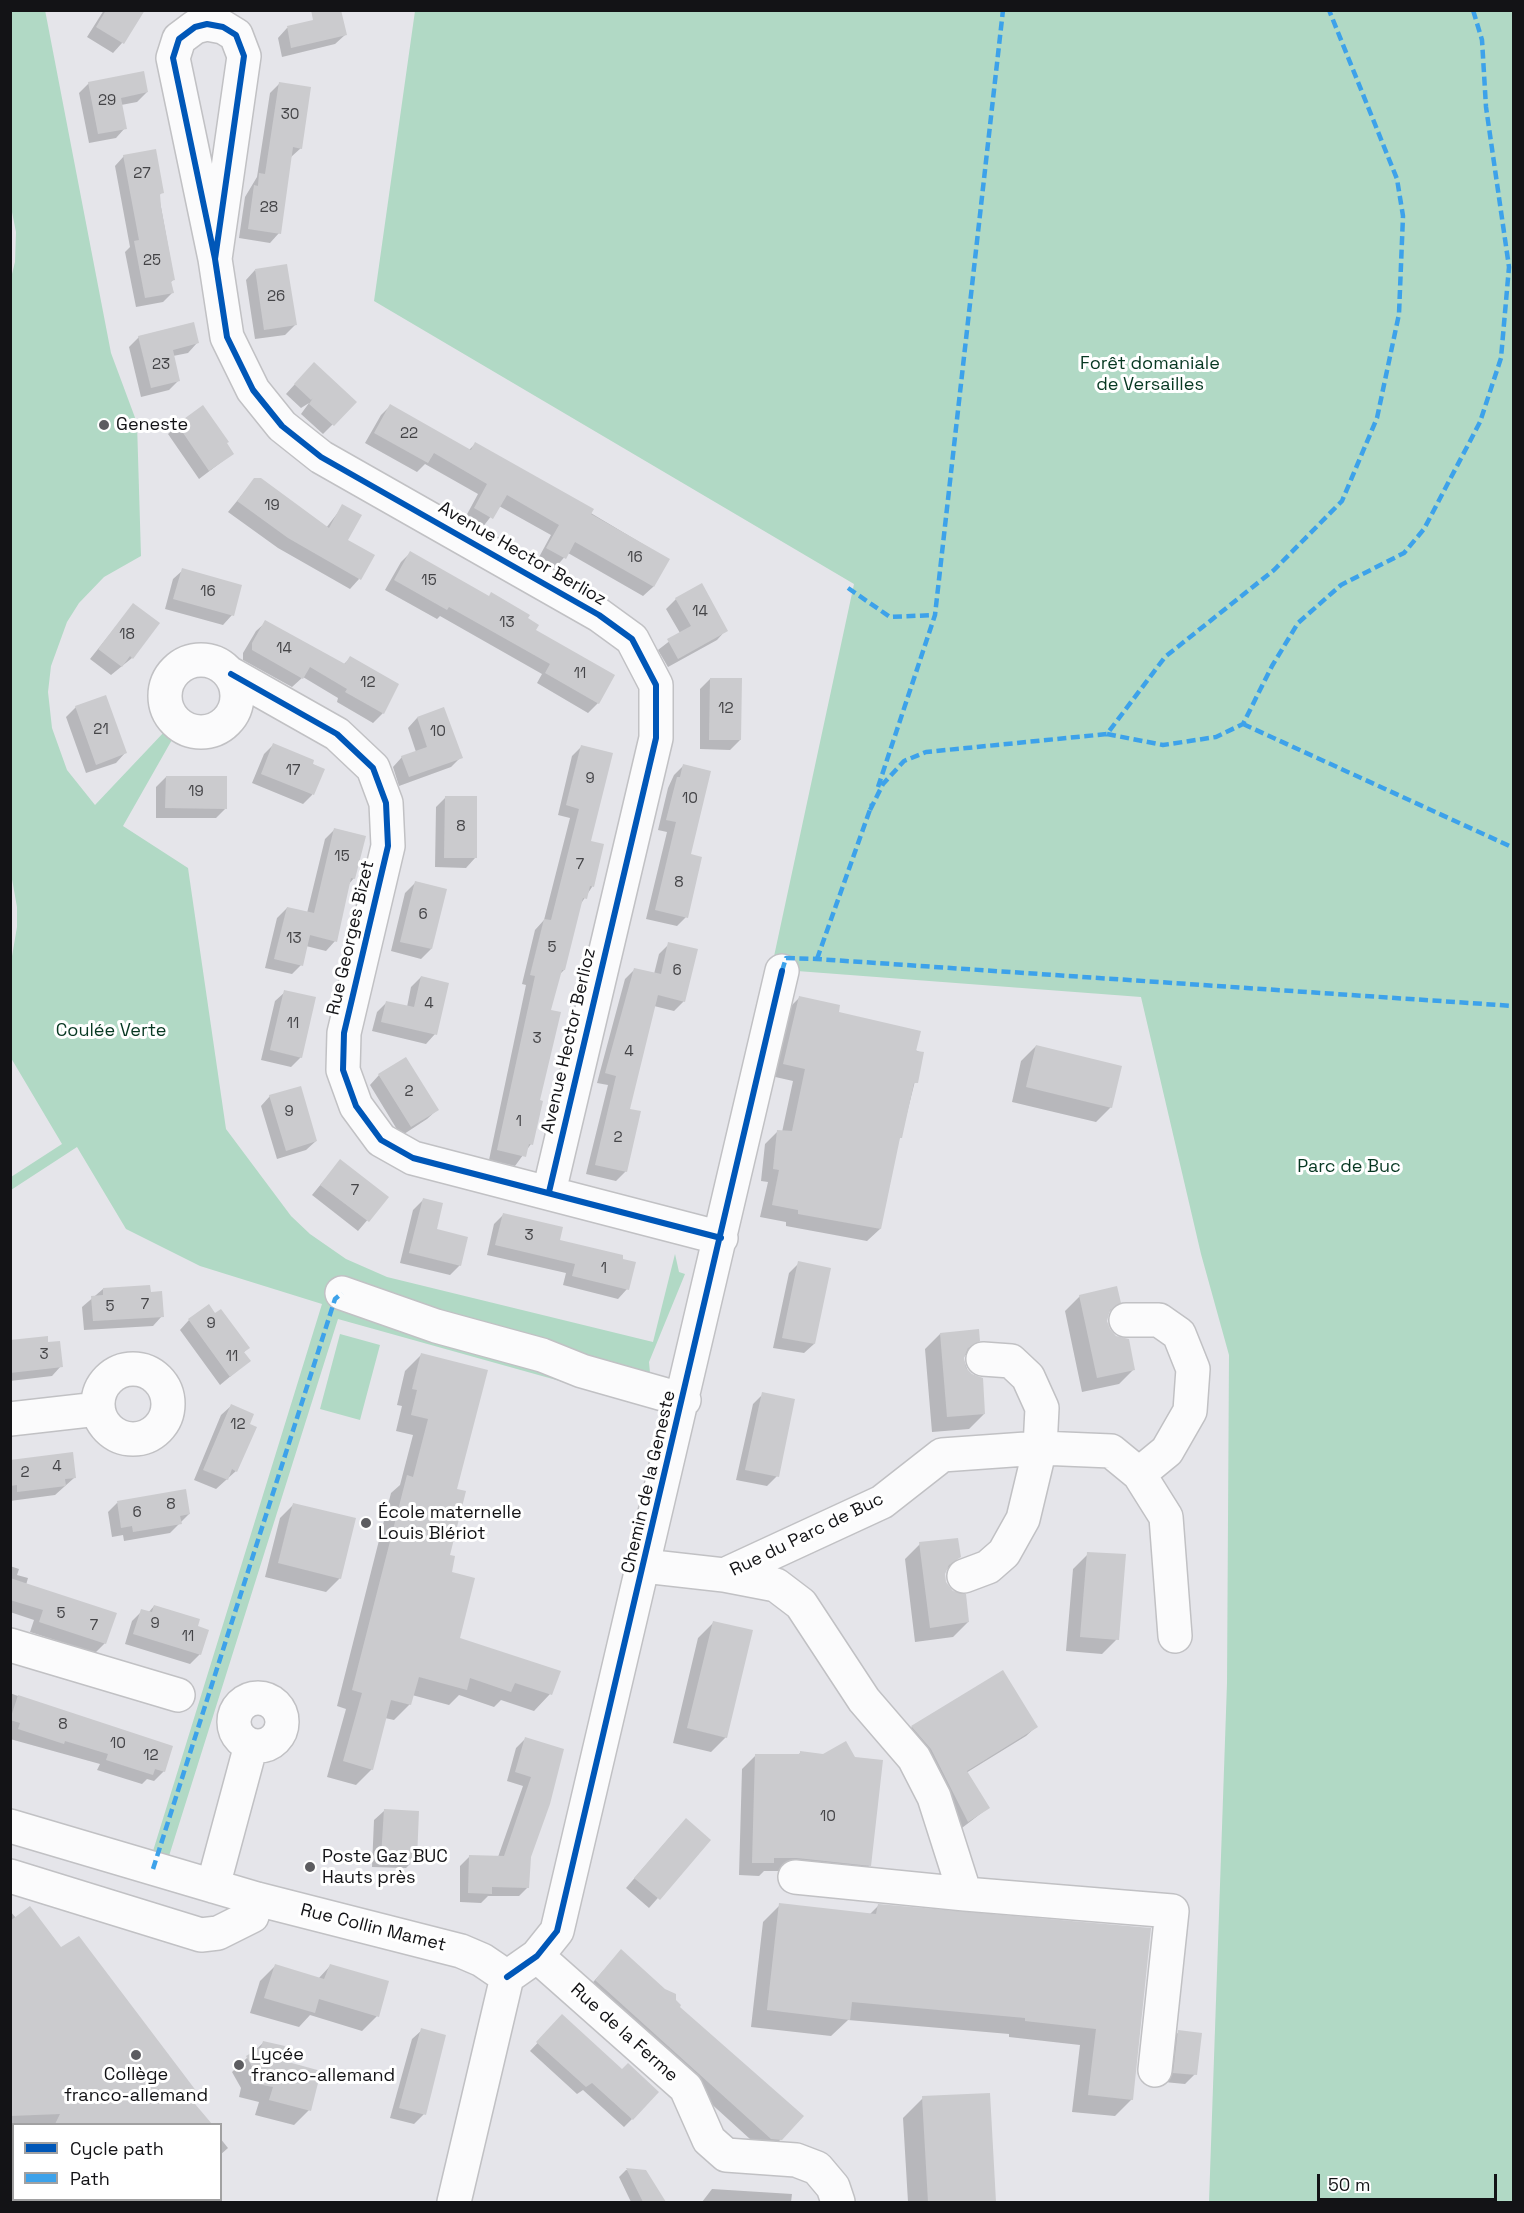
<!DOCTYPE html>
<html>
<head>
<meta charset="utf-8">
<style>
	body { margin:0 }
	#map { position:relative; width:1524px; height:2213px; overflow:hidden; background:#e5e5ea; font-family:"Space Grotesk",sans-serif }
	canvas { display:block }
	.frame { position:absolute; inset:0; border:12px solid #131316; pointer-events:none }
	.legend { position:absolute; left:12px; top:2123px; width:210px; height:78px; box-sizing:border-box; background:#fff; border:2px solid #a1a1a2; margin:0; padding:8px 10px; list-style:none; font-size:18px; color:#131316 }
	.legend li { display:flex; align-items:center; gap:12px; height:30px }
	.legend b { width:30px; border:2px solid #a1a1a2 }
	.scale { position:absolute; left:1317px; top:2174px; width:180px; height:27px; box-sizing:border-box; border:3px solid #131316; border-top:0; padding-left:8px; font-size:18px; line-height:21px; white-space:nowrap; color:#131316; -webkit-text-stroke:4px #fff; paint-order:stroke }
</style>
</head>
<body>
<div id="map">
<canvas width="1524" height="2213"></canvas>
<div class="frame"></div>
<ul class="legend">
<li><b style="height:8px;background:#0057b8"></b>Cycle path</li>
<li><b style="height:8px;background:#3da2ea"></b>Path</li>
</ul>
<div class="scale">50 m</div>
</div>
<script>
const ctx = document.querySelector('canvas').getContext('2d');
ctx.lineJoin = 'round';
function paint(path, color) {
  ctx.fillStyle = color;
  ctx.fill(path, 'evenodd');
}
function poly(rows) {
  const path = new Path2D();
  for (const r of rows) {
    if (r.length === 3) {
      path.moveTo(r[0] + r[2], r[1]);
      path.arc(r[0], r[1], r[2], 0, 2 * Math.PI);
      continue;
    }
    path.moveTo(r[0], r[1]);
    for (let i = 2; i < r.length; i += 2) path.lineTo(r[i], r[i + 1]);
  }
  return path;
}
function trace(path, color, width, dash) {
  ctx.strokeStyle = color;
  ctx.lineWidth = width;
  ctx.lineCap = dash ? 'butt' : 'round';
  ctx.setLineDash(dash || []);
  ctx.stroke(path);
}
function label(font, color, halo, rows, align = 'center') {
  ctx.font = font + ' "Space Grotesk",sans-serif';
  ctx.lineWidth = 6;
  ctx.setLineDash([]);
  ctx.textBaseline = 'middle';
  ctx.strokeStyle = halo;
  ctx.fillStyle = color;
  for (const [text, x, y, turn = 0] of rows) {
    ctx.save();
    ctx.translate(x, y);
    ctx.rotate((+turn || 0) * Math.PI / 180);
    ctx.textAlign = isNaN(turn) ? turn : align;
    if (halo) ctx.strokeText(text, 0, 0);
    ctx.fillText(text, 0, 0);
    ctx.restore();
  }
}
paint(poly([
	[45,10,111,353,137,423,141,556,104,577,79,603,67,622,51,666,48,692,52,728,67,770,95,805,165,731,173,738,123,826,188,868,226,1129,291,1216,310,1234,346,1259,387,1277,653,1342,675,1254,679,1272,685,1274,649,1362,653,1407,338,1319,169,1856,153,1851,322,1304,200,1266,126,1229,77,1147,11,1190,11,1177,62,1144,11,1058,11,962,17,927,17,907,10,868,10,282,15,262,16,232,10,202,10,11],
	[415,11,1513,11,1513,2202,1209,2202,1227,1683,1229,1355,1201,1254,1141,997,797,971,773,961,854,584,374,301],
	[340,1334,380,1345,360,1420,320,1409]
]), '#b1d9c5');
paint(poly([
	[104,10,143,10,122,43,113,53,87,37],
	[287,28,345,35,335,44,282,57,278,38],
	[89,83,147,92,137,102,121,105,125,128,116,138,89,143,79,93],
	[279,84,301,148,291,157,279,233,270,243,239,238,245,197,257,177,270,93],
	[124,156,162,192,159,196,174,279,170,283,172,293,163,302,136,307,125,252,130,247,115,166],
	[255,270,295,325,285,335,255,339,246,280],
	[139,337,197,343,188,353,173,356,179,380,169,390,141,397,129,347],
	[305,373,355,402,323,434,301,414,309,403,301,408,286,394],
	[390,406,469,450,475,444,668,559,653,587,643,596,568,553,555,568,538,559,551,535,499,506,482,528,465,518,478,494,425,464,417,472,365,443,381,415],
	[178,425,225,444,232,454,199,479,168,434],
	[255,479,326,528,343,506,346,540,359,579,350,589,278,548,228,512],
	[410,553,526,619,598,703,588,713,537,683,542,674,440,616,437,619,385,590,401,562],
	[183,570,232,615,223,625,165,609,173,579],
	[676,599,726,630,717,640,668,667,658,650,680,633,666,609],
	[133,605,132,658,111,675,90,659],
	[266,622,343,665,350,658,383,713,373,723,337,702,338,698,303,677,292,687,243,660,243,653,256,631],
	[710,679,740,740,730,750,700,749,700,689],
	[76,707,125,753,116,763,86,773,66,717],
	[443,709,461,757,451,767,399,786,393,767,402,757,416,752,408,728,417,718],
	[273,745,323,769,312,795,303,804,252,783,264,754],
	[582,746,589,842,603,845,592,887,580,905,564,970,559,975,549,1011,531,1144,515,1166,489,1160,526,985,522,984,535,930,544,920,570,818,558,815,572,756],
	[683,766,690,856,686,917,677,926,646,919,667,832,658,830,668,788,674,775],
	[166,777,226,808,216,818,156,818,156,787],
	[445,798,475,858,466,868,435,867,436,807],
	[334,830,354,878,349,884,335,941,326,951,306,946,301,965,292,974,265,968,277,918,287,908,307,913,325,839],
	[415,883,431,949,421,959,391,951,405,893],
	[669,944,684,1001,674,1011,654,1006,629,1110,626,1171,616,1181,586,1174,608,1085,597,1083,625,979,634,970,654,974,659,954],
	[421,977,435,1034,426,1044,372,1031,377,1012,387,1002,407,1007,411,987],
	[285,992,301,1057,291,1067,261,1060,275,1001],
	[799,998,922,1053,901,1137,898,1140,880,1229,867,1241,786,1226,786,1222,760,1217,768,1182,761,1181,765,1144,778,1131,782,1132,793,1081,771,1076,787,1010],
	[1036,1046,1111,1107,1096,1122,1012,1102,1021,1061],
	[379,1075,437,1110,427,1119,401,1136,370,1085],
	[270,1096,316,1141,306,1150,277,1159,261,1106],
	[340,1161,387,1197,358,1231,312,1195],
	[423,1200,435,1231,460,1265,450,1275,400,1263,413,1210],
	[503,1215,558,1241,627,1289,618,1299,563,1285,566,1273,487,1255,494,1224],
	[799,1263,814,1344,804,1353,773,1348,789,1273],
	[103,1289,162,1316,153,1326,84,1330,82,1307],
	[1080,1296,1119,1302,1108,1313,1106,1321,1108,1330,1134,1369,1119,1384,1082,1392,1065,1311],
	[189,1320,248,1348,243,1353,249,1361,220,1385,180,1330],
	[940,1334,978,1341,963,1358,984,1414,969,1429,932,1432,925,1349],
	[10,1342,47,1344,61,1366,52,1376,10,1381],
	[421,1355,456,1490,448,1556,459,1639,559,1672,550,1694,534,1711,501,1700,494,1707,459,1695,449,1705,412,1695,410,1704,394,1720,385,1718,372,1769,356,1785,327,1777,346,1709,337,1706,391,1493,400,1485,413,1435,396,1431,402,1406,397,1405,405,1371],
	[763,1394,777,1476,767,1486,736,1480,753,1404],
	[231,1406,236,1471,216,1489,194,1480,221,1415],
	[10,1462,74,1478,55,1495,10,1501],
	[117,1503,189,1514,170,1533,124,1541,123,1535,112,1537,108,1512],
	[293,1505,340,1578,326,1592,265,1577,280,1518],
	[920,1544,959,1557,945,1571,945,1583,968,1622,953,1637,915,1642,905,1559],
	[1088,1554,1117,1639,1102,1654,1066,1651,1073,1569],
	[10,1566,19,1569,17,1575,28,1578,26,1585,105,1643,95,1653,30,1632,34,1620,10,1612],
	[154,1606,196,1627,200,1654,190,1664,125,1644,132,1621,142,1611,148,1613],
	[713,1623,726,1737,711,1752,673,1743,698,1638],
	[10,1693,28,1700,164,1771,154,1781,147,1779,142,1784,97,1770,100,1764,10,1739],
	[912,1727,1036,1727,1026,1736,966,1773,988,1808,958,1831,902,1737],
	[526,1738,563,1750,529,1857,528,1887,519,1896,488,1896,481,1903,460,1902,460,1866,470,1856,498,1857,523,1786,507,1781,516,1748],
	[801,1752,870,1865,856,1879,783,1871,764,1871,759,1876,739,1875,742,1769,756,1755,798,1755],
	[384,1811,416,1858,406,1868,372,1867,374,1820],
	[676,1830,709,1840,649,1908,626,1888],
	[780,1905,869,1915,878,1906,1150,1930,1132,2099,1115,2116,1072,2112,1080,2045,1009,2037,1009,2034,848,2020,831,2036,751,2027,763,1922],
	[10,1911,16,1918,60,1949,210,2124,14,2124,14,2128,10,2128],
	[612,1961,678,2007,781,2139,771,2149,761,2149,586,1990],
	[275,1966,318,1979,330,1966,377,2016,362,2031,310,2015,299,2027,250,2013,260,1981],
	[562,2017,632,2119,624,2127,583,2090,577,2094,530,2051],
	[422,2030,424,2114,414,2124,390,2118,412,2039],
	[1179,2032,1195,2074,1185,2084,1164,2082,1169,2041],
	[263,2043,279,2061,309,2110,294,2125,255,2115,259,2102,239,2097,241,2088,232,2072],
	[988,2094,995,2202,908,2202,903,2118,923,2098],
	[220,2138,228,2148,220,2155],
	[626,2170,645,2171,661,2197,655,2202,631,2202,619,2177],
	[712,2189,792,2194,791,2202,702,2202]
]), '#0003');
paint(poly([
	[106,10,145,10,124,44,96,27],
	[311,10,341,10,347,35,291,48,287,26,313,20],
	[144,71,148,92,121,98,127,129,98,134,88,82],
	[279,82,311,87,302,149,293,147,281,234,248,229,254,185,258,186,259,173,265,174],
	[156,149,164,193,160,194,161,207,175,280,171,281,174,293,145,298,134,241,139,240,123,155],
	[287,264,297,325,264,330,255,269],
	[194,322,199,343,173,350,180,381,151,388,138,336],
	[314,362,357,402,334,426,309,404,313,398,311,400,294,384],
	[390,404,471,450,475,442,594,509,591,514,670,559,654,587,575,542,566,559,546,548,559,525,507,495,493,519,474,508,487,484,434,453,428,463,374,433],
	[203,405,229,442,227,443,234,454,209,471,177,424],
	[254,478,261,478,329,528,342,504,362,515,348,540,375,555,361,580,288,538,237,501],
	[410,551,489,596,491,592,530,615,528,618,539,625,536,630,615,675,599,704,545,673,550,664,449,607,447,610,394,580],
	[182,568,242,585,234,616,173,599],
	[702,583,728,631,678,659,667,639,691,626,675,598],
	[133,603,160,623,133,659,130,656,122,667,98,649],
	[265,620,345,664,350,656,399,684,384,714,345,692,347,689,310,667,303,679,252,650,252,643],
	[710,678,742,678,741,740,709,740],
	[106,695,127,753,96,765,75,706],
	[444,707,463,758,409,777,401,756,427,747,417,717],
	[273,743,314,760,313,764,325,769,314,795,261,774],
	[581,745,613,753,591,841,604,844,594,887,590,886,587,899,583,898,565,970,562,970,551,1010,561,1012,540,1100,543,1101,533,1145,529,1144,526,1157,497,1150,535,976,530,975,544,919,551,920,579,809,566,805],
	[683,764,711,771,691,854,702,857,688,918,655,910,676,822,666,820,677,777,680,777],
	[166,776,227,776,227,809,165,808],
	[445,796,477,796,477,858,444,858],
	[334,828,366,836,355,879,351,878,337,942,310,935,303,966,274,959,287,907,314,913],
	[415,881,447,889,432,949,400,942],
	[668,942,698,949,685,1002,658,995,630,1109,641,1111,627,1172,595,1165,616,1076,605,1073,634,968,661,974],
	[421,976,449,983,437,1035,381,1022,386,1001,414,1007],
	[284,990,316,997,302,1058,270,1050],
	[799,996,840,1005,839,1012,921,1031,916,1051,924,1052,918,1083,914,1083,902,1138,900,1138,881,1229,798,1214,798,1210,772,1205,779,1170,773,1169,777,1130,792,1131,805,1069,783,1064],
	[1036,1045,1122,1066,1112,1108,1026,1087],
	[406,1057,439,1110,411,1127,378,1074],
	[301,1086,317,1141,286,1151,269,1095],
	[340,1159,389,1197,369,1222,320,1185],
	[423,1198,443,1203,437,1229,468,1237,461,1266,409,1253],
	[503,1213,563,1227,560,1240,623,1255,623,1259,636,1262,629,1290,572,1276,575,1264,495,1245],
	[798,1261,831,1268,815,1344,782,1338],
	[150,1285,151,1292,162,1291,164,1317,93,1321,91,1296,103,1295,103,1288],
	[1117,1286,1121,1303,1110,1310,1107,1321,1110,1329,1116,1336,1129,1339,1135,1370,1097,1378,1079,1295],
	[209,1304,215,1313,221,1309,250,1348,244,1352,251,1361,230,1377,188,1319],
	[979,1329,980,1341,968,1348,964,1358,966,1368,972,1374,983,1378,985,1414,947,1417,940,1333],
	[48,1336,48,1342,60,1341,63,1367,10,1373,10,1340],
	[421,1353,488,1370,457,1489,466,1491,450,1555,455,1556,452,1572,475,1578,460,1638,561,1671,552,1695,515,1683,511,1692,470,1678,467,1690,419,1677,411,1705,391,1700,373,1770,343,1761,362,1693,352,1690,407,1475,413,1477,428,1419,411,1415,417,1390,412,1389],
	[762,1392,795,1399,779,1477,745,1470],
	[231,1404,254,1414,250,1424,257,1427,237,1472,232,1469,228,1480,203,1470],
	[73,1452,76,1478,65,1479,66,1486,17,1492,17,1485,10,1486,10,1460],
	[186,1489,190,1514,180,1516,182,1524,133,1532,132,1526,121,1528,117,1501],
	[293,1503,356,1518,341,1579,278,1563],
	[958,1538,961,1557,949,1565,945,1574,946,1582,953,1591,966,1594,969,1622,930,1628,919,1542],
	[1087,1552,1126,1554,1119,1640,1080,1637],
	[10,1578,117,1613,106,1644,39,1622,43,1610,10,1600],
	[154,1605,200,1619,198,1626,209,1630,201,1655,133,1634,141,1609,152,1612],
	[713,1621,753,1630,727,1738,687,1728],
	[1003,1670,1038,1727,967,1771,990,1808,968,1822,931,1749,911,1726],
	[18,1695,173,1746,165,1772,155,1769,153,1775,106,1760,108,1754,65,1741,64,1744,18,1729,20,1723,10,1720],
	[525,1737,564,1749,550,1804,531,1857,529,1888,492,1887,492,1894,468,1893,469,1855,504,1856,531,1777,515,1772],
	[846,1741,855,1757,883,1760,871,1866,797,1858,774,1858,774,1863,752,1863,755,1754,800,1754,800,1751,823,1754],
	[384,1809,419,1811,417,1859,381,1858],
	[686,1818,711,1840,660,1900,634,1878],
	[779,1903,876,1914,878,1904,1151,1928,1133,2100,1088,2095,1096,2029,1025,2021,1025,2018,852,2002,850,2020,767,2010],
	[30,1906,61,1947,79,1936,197,2092,190,2098,212,2124,55,2124,60,2114,10,2116,10,1921],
	[621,1949,665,1989,676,1994,676,2000,681,2005,680,2007,804,2116,782,2140,771,2139,595,1980],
	[275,1964,324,1979,330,1964,389,1981,379,2017,319,1999,315,2013,264,1998],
	[562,2014,622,2069,628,2063,659,2092,633,2120,592,2083,586,2087,536,2042],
	[421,2028,446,2035,426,2115,399,2108],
	[1178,2030,1202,2033,1197,2075,1173,2073],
	[263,2041,285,2046,281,2060,321,2071,311,2111,269,2100,273,2087,253,2083,255,2072,246,2056,261,2047],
	[990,2093,996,2202,928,2202,922,2096],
	[626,2168,646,2170,666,2202,643,2202]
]), '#cbcbce');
const minor = poly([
	[215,259,244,56,236,35,223,27,207,24,195,27,179,39,173,58,215,259,227,337,253,390,282,426,321,457,599,615,632,639,656,685,656,738,549,1192],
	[201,696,36],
	[231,674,337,734,373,768,386,803,388,846,344,1033,343,1070,356,1106,381,1140,413,1158,721,1238],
	[342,1293,436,1326,542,1355,582,1371,684,1400],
	[1126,1320,1159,1320,1179,1334,1193,1369,1190,1411,1167,1451,1139,1474],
	[133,1404,35],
	[10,1419,98,1409],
	[644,1566,724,1575,882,1502,942,1455,1040,1448,1111,1451,1139,1474,1166,1517,1175,1636],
	[724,1575,776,1585,801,1604,864,1700,914,1758,934,1797,965,1894,1172,1911,1155,2070],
	[964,1576,988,1567,1004,1553,1023,1519,1040,1448,1042,1408,1028,1377,1011,1361,983,1359],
	[10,1645,178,1695],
	[258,1722,24],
	[10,1826,257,1899,461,1951,482,1960,507,1977],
	[10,1876,201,1935,218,1933,252,1916,257,1899],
	[795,1877,965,1894],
	[213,1886,251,1745],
	[537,1956,686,2088,709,2140,726,2155,796,2160,817,2168,833,2187,838,2202],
	[507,1977,537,1956,557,1931,782,971],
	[10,2179,14,2179],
	[117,2200,124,2202],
	[454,2202,507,1977]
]);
trace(minor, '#c1c1c4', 36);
trace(minor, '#fbfbfc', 33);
trace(poly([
	[848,588,890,617,935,615],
	[1243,724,1514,848],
	[1107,734,1163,745,1216,737,1243,724,1272,666,1298,623,1341,585,1404,553,1424,529,1480,422,1501,358,1509,267,1486,107,1482,40,1473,10],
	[878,787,935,615,1003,10],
	[870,810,883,784,904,761,926,752,1107,734,1165,657,1274,570,1342,501,1377,418,1399,314,1403,216,1397,179,1329,10],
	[817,959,872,804],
	[782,971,786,958,817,959,1514,1006],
	[153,1869,335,1299,342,1293]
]), '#3da2ea', 4.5, [9, 4.5]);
trace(poly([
	[215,259,244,56,236,35,223,27,207,24,195,27,179,39,173,58,215,259,227,337,253,390,282,426,321,457,599,615,632,639,656,685,656,738,549,1192],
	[231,674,337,734,373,768,386,803,388,846,344,1033,343,1070,356,1106,381,1140,413,1158,721,1238],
	[507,1977,537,1956,557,1931,782,971]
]), '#0057b8', 6);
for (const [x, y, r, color] of [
	[104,425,6,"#5c5c60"],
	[366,1523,6,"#5c5c60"],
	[310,1867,6,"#5c5c60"],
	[136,2055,6,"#5c5c60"],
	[239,2065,6,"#5c5c60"]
]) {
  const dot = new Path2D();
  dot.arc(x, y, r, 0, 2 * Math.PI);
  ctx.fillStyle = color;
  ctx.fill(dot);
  trace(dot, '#fff', 2);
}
label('15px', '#444447', null, [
	["29",107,101],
	["30",290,115],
	["27",142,174],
	["28",269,208],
	["25",152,261],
	["26",276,297],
	["23",161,365],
	["22",409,434],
	["19",272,506],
	["16",635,558],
	["15",429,581],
	["16",208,592],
	["14",700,612],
	["13",507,623],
	["18",127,635],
	["14",284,649],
	["11",580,674],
	["12",368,683],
	["12",726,709],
	["21",101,730],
	["10",438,732],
	["17",293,771],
	["9",590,779],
	["19",196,792],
	["10",690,799],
	["8",461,827],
	["15",342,857],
	["7",580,865],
	["8",679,883],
	["6",423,915],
	["13",294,939],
	["5",552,948],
	["6",677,971],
	["4",429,1004],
	["11",293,1024],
	["3",537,1039],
	["4",629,1052],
	["2",409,1092],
	["9",289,1112],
	["1",519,1122],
	["2",618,1138],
	["7",355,1191],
	["3",529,1236],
	["1",604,1269],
	["7",145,1305],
	["5",110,1307],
	["9",211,1324],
	["3",44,1355],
	["11",232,1357],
	["12",238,1425],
	["4",57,1467],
	["2",25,1473],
	["8",171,1505],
	["6",137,1513],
	["5",61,1614],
	["9",155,1624],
	["7",94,1626],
	["11",188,1637],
	["8",63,1725],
	["10",118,1744],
	["12",151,1756],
	["10",828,1817]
]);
label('18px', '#073822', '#fff', [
	["Forêt domaniale",1150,364],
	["de Versailles",1150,385],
	["Coulée Verte",111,1031],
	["Parc de Buc",1349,1167]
]);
label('18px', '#131316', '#fff', [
	["Geneste",116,425],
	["École maternelle",378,1513],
	["Louis Blériot",378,1534],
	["Poste Gaz BUC",322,1857],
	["Hauts près",322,1878],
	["Lycée",251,2055],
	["franco-allemand",251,2076],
	["Collège",136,2075,"center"],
	["franco-allemand",136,2096,"center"]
], 'left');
label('18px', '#131316', '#fff', [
	["Avenue Hector Berlioz",522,554,30],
	["Rue Georges Bizet",351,938,-77],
	["Avenue Hector Berlioz",569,1041,-77],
	["Chemin de la Geneste",649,1482,-77],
	["Rue du Parc de Buc",807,1535,-26],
	["Rue Collin Mamet",373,1928,14],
	["Rue de la Ferme",624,2033,42]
]);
</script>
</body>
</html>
